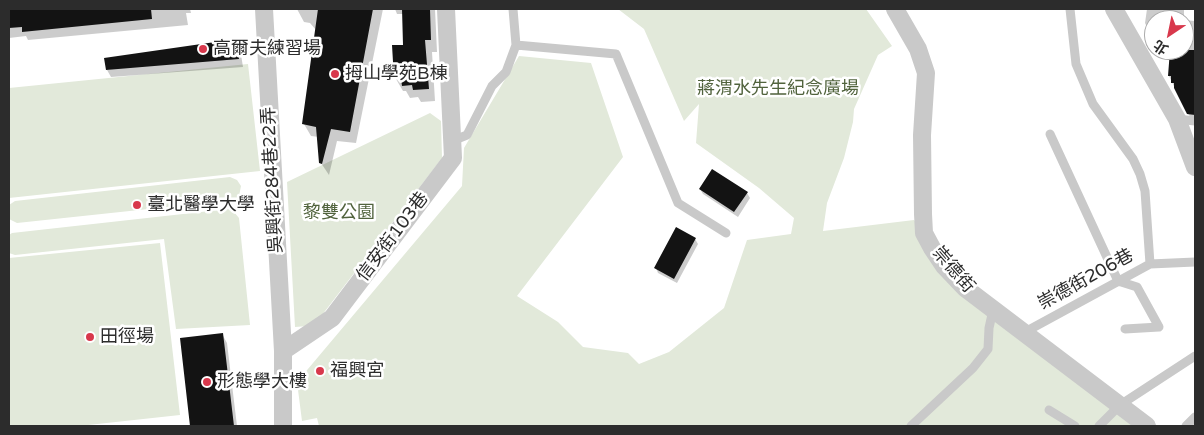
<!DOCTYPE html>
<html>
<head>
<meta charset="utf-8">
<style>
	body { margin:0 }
	#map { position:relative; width:1204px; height:435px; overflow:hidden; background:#fff; font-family:"Varela Round","Noto Sans TC",sans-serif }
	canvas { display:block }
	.frame { position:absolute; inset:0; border:10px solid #2c2c2c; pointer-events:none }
	.north { position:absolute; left:1144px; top:10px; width:50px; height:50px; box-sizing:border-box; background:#fff; border:1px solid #ababab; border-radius:50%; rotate:214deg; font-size:14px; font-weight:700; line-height:20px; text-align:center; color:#2c2c2c }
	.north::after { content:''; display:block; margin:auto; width:18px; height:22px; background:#d8384c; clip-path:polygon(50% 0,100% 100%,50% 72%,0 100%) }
</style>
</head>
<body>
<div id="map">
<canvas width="1204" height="435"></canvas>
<div class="frame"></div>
<div class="north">北</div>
</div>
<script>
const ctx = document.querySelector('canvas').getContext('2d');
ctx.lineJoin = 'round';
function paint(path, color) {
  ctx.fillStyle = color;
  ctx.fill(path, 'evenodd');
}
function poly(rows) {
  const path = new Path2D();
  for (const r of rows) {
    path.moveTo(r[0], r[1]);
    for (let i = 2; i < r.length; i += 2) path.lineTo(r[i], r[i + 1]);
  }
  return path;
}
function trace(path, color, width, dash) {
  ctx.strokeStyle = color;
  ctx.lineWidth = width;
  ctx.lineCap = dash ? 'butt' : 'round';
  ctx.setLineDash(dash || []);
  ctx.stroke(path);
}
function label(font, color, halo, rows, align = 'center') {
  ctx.font = font + ' "Varela Round","Noto Sans TC",sans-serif';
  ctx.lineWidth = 5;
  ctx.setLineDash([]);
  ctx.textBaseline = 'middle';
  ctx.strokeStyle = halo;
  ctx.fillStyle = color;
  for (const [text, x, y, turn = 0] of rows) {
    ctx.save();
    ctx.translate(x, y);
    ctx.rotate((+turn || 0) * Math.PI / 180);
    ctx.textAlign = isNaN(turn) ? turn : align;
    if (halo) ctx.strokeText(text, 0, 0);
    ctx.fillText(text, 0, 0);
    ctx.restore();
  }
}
paint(poly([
	[618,9,866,9,892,46,878,55,854,109,853,122,844,158,827,203,823,231,914,220,964,293,1139,426,319,426,317,418,302,421,297,382,462,186,464,148,519,56,591,63,623,157,517,296,558,322,583,347,628,353,639,364,669,352,724,308,747,240,791,234,794,218,759,188,696,143,699,104,684,121,644,29],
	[248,64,260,171,9,198,9,88],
	[430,113,441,121,442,158,319,319,308,326,295,327,287,182],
	[230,177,237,180,241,186,239,196,233,200,17,223,9,219,9,205,15,201],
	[228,209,234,212,239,218,250,325,176,329,164,239,15,255,9,253,9,235,12,233],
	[160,243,180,415,79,426,9,426,9,258]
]), '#e2e9da');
paint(poly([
	[9,9,190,9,191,13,186,13,188,25,28,40,26,36,9,38],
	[297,9,383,9,356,143,337,141,329,175,321,163,319,137,311,136,304,124,316,30,310,23,304,22],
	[395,9,435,9,437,52,432,52,435,101,421,102,418,97,410,98,406,91,403,91,396,79,404,46,403,14,397,14],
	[1147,9,1184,9,1184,20,1195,21,1195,123,1186,111,1169,76,1171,60,1167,54,1161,53,1159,50,1184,50,1184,20,1154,20,1154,41,1145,23],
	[236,40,240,48,243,67,111,77,107,70],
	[700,189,747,193,750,198,738,217,703,194],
	[695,239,698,244,677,283,658,273,656,268],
	[222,334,227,343,237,426,191,426,181,339]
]), '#0003');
paint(poly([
	[9,9,151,9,152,19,22,32,22,27,9,28],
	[318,9,373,9,350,132,331,129,322,164,319,163,316,127,302,124],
	[402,9,430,9,431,40,425,40,429,89,413,90,412,85,402,86,401,79,394,79,392,45,403,45],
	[236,39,239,59,106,70,104,58],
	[1170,50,1195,50,1195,115,1187,114,1174,88,1174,83,1171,83,1171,76,1168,76],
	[712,169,748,192,734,212,699,189],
	[676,227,696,238,674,279,654,268],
	[223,333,234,426,190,426,180,338]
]), '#131313');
trace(poly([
	[1070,9,1076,64,1093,104,1133,159,1140,174,1145,191,1150,264],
	[516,45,616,54,678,203,726,233],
	[1177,119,1195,121],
	[1050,134,1118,281,1137,287,1159,327,1125,329],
	[452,141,467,135,492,86,506,72,516,45,513,9],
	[1025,332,1150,264,1195,262],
	[1049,410,1075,426],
	[911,426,973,368,988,349,989,328,993,310],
	[1099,426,1120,405,1195,356],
	[1186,426,1195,417]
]), '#c9c9c9', 9);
trace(poly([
	[264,9,283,351,283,426],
	[895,9,918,49,926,73,922,135,923,214,924,233,932,248,944,266,965,288,1147,426],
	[1114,9,1177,119,1195,167],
	[283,351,332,318,453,158,446,9]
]), '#c9c9c9', 18);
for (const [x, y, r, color] of [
	[203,49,5,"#d8384c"],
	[335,74,5,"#d8384c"],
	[137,205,5,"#d8384c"],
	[90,337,5,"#d8384c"],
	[320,371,5,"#d8384c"],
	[207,382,5,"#d8384c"]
]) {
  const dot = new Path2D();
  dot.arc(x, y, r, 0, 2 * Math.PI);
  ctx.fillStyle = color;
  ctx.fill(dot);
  trace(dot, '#fff', 2);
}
label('18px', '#2c2c2c', '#fff', [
	["高爾夫練習場",213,49],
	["拇山學苑B棟",345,74],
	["臺北醫學大學",147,205],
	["田徑場",100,337],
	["福興宮",330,371],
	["形態學大樓",217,382]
], 'left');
label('18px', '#51633d', '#fff', [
	["蔣渭水先生紀念廣場",778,89],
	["黎雙公園",339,213]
]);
label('18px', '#2c2c2c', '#fff', [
	["吳興街284巷22弄",273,180,-93],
	["信安街103巷",393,237,-53],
	["崇德街",953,270,49],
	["崇德街206巷",1086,280,-29]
]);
</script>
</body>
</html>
